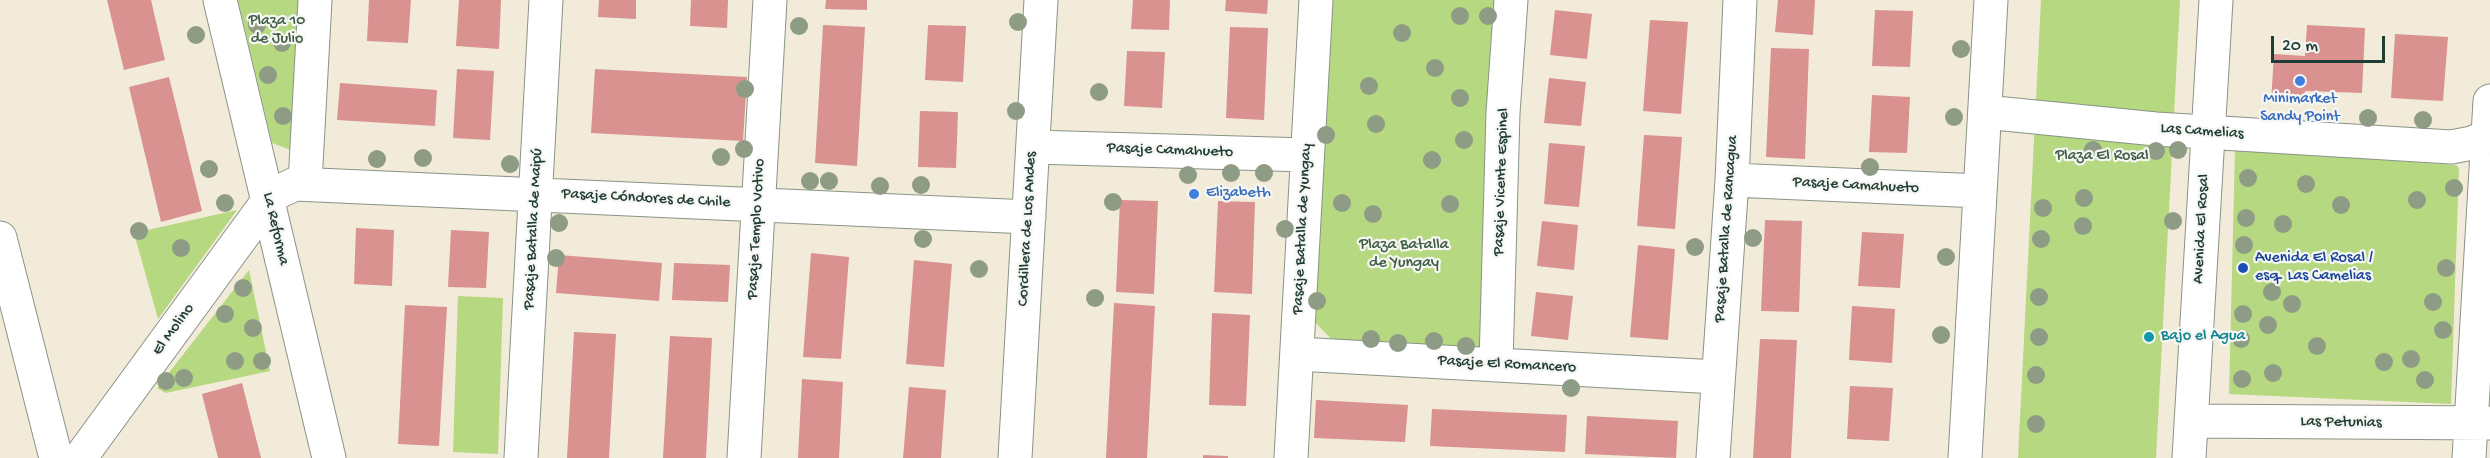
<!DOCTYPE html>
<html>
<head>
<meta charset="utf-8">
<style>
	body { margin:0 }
	#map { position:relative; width:2490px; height:458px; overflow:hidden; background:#f2ebd9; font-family:"Gochi Hand",sans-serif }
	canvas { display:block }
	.scale { position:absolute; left:2271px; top:36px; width:114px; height:27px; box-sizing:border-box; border:3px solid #1f3d34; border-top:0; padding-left:8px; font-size:18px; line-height:21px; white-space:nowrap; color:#1f3d34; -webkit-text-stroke:4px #f6f6f2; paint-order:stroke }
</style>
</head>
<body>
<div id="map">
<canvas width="2490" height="458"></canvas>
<div class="scale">20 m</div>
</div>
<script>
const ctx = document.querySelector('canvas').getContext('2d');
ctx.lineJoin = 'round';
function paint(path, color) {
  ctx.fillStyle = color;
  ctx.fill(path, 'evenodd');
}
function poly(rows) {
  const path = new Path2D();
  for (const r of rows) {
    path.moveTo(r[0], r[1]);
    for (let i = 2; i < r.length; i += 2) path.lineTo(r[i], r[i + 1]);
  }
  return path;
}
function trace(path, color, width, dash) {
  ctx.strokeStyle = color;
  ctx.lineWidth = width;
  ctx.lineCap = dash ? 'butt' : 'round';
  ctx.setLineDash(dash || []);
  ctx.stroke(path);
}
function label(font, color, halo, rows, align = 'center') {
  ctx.font = font + ' "Gochi Hand",sans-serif';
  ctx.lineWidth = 4.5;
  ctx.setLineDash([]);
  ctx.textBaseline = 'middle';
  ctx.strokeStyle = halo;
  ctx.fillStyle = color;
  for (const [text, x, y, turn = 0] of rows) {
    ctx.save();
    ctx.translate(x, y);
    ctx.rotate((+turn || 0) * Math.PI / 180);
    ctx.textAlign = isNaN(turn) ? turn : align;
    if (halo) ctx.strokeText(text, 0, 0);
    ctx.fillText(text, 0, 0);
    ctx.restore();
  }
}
paint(poly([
	[238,0,309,0,291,150,272,143],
	[1333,0,1502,0,1490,352,1337,345,1310,317],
	[2041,0,2180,0,2156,458,2018,458],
	[2235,150,2456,165,2459,168,2451,404,2229,394],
	[237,210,158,319,134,233],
	[249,270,270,371,166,393,157,388],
	[458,296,503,298,498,454,453,452]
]), '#b6d880');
paint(poly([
	[107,0,151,0,165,60,124,70],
	[369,0,411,0,408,43,367,41],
	[459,0,501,0,499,49,456,46],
	[599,0,636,0,636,19,598,17],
	[691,0,728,0,727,28,690,26],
	[826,0,867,0,867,10,825,9],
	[1133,0,1170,0,1169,30,1131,29],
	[1226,0,1268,0,1267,14,1225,11],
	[1778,0,1815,0,1813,35,1775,32],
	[1555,10,1592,14,1587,59,1550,55],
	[1875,10,1913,11,1910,67,1872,66],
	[1650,20,1688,22,1681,114,1643,111],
	[823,25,865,27,857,166,815,163],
	[928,25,966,26,963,82,925,80],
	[2307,25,2365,28,2362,93,2305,91,2304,103,2271,102,2274,54,2305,56],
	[1230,27,1268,28,1264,120,1226,118],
	[2395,34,2448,37,2443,101,2391,98],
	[1771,48,1809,49,1805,159,1766,157],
	[1127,51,1165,52,1162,108,1124,106],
	[457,69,494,71,490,140,453,138],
	[595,69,747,77,743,141,591,133],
	[169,77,202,211,161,222,129,87],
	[1549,78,1586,82,1581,126,1544,123],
	[340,83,437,90,435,126,337,120],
	[1872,95,1910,97,1907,153,1869,152],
	[920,111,958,112,956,168,918,167],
	[1644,135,1682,137,1675,229,1637,226],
	[1549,143,1585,146,1579,207,1544,204],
	[1120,200,1158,201,1154,294,1116,292],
	[1218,201,1255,202,1252,294,1214,292],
	[1765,220,1802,221,1799,312,1761,311],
	[1542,221,1578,225,1574,270,1537,266],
	[356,228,394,230,392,286,354,284],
	[451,230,489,232,486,288,448,287],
	[1862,232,1904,234,1900,288,1858,286],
	[1638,245,1675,249,1668,340,1630,337],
	[811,253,849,257,841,359,803,357],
	[559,255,662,263,659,301,556,293],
	[914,260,952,264,944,367,906,364],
	[674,263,730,265,728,302,672,300],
	[1536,292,1573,296,1568,340,1531,336],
	[1114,303,1155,306,1147,458,1106,458],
	[405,305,447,307,439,446,398,444],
	[1852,306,1895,309,1892,363,1849,360],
	[1212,313,1250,315,1246,406,1209,405],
	[574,332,616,334,609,458,567,458],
	[670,336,712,338,706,458,663,458],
	[1760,339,1797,340,1791,458,1753,458],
	[802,379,843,382,839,458,798,458],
	[242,383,261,458,218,458,202,394],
	[1850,386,1893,388,1889,441,1847,439],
	[909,387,946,390,941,458,903,458],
	[1316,400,1408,405,1405,442,1314,438],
	[1432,409,1567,415,1565,452,1430,446],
	[1587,416,1678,421,1676,458,1585,454],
	[1203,455,1228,456,1228,458,1203,458]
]), '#d99290');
const minor = poly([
	[220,0,329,458],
	[1985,112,2156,129,2451,147,2472,143,2490,135],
	[1033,147,1307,155],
	[1732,180,1980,191],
	[305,183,315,0],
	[0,238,56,458],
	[1297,354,1717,377],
	[1496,364,1503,113,1511,0],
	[2191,421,2490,423],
	[80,458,268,201,276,193,295,184,1029,217],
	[521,458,546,0],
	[744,458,770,0],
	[1015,458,1041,0],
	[1291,458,1316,0],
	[1713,458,1732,180,1740,0],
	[1965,458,1991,0],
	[2189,458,2216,0],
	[2469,458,2490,101]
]);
trace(minor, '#889486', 35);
trace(minor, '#fff', 33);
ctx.fillStyle = '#8e9c86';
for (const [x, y] of [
	[1460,16],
	[1488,16],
	[1018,22],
	[257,25],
	[799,26],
	[1402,33],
	[196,35],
	[282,43],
	[1961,49],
	[1435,68],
	[268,75],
	[1369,86],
	[745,89],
	[1099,92],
	[1460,98],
	[1016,111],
	[283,116],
	[1954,117],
	[2368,118],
	[2423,120],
	[1376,124],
	[1326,135],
	[1464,140],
	[744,149],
	[2093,150],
	[2178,150],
	[2156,151],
	[721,157],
	[423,158],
	[377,159],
	[1432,160],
	[510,164],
	[1870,167],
	[209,169],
	[1231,173],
	[1264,173],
	[1188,175],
	[2248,178],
	[810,181],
	[829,181],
	[2306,184],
	[921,185],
	[880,186],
	[2454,188],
	[2084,198],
	[2417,200],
	[1113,202],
	[225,203],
	[1342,203],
	[1450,204],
	[2341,205],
	[2043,208],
	[1373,214],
	[2246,218],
	[2173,221],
	[559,223],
	[2283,224],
	[2083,226],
	[1285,229],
	[139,231],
	[1753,238],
	[923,239],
	[2041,239],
	[2244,245],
	[1695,247],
	[181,248],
	[1946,257],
	[556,258],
	[2446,268],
	[979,269],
	[243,288],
	[2272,292],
	[2039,297],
	[1095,298],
	[1317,301],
	[2433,302],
	[2292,304],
	[225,314],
	[2243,314],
	[2268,325],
	[253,328],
	[2443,330],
	[1941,335],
	[2039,337],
	[1371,339],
	[2241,339],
	[1434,341],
	[1398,343],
	[1466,346],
	[2317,346],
	[2411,359],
	[235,361],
	[262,361],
	[2384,362],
	[2273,373],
	[2036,375],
	[184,378],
	[2242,379],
	[2425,380],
	[166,381],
	[1571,388],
	[2036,424]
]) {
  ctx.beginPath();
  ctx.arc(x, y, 9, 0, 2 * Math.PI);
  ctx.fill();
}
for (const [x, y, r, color] of [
	[2300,81,6,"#3f7fe0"],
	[1194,194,6,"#3f7fe0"],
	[2243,268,6,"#1a4fb4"],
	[2149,337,6,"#0f9aa8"]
]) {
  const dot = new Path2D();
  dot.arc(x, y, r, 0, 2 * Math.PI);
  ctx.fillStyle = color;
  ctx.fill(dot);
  trace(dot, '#f6f6f2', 2);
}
label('16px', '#3d5c43', '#f6f6f2', [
	["Plaza 10",277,22],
	["de Julio",277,40],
	["Plaza El Rosal",2102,157],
	["Plaza Batalla",1404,246],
	["de Yungay",1404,264]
]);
label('16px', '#366cbe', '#f6f6f2', [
	["Minimarket",2300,100],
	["Sandy Point",2300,118],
	["Elizabeth",1206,194,"left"]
]);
label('16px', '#1f3d34', '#f6f6f2', [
	["Las Camelias",2202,132,4],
	["Pasaje Camahueto",1170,151,2],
	["Pasaje Vicente Espinel",1502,182,-88],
	["Pasaje Camahueto",1856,186,3],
	["Pasaje Cóndores de Chile",646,199,3],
	["La Reforma",275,229,77],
	["Pasaje Batalla de Maipú",534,229,-87],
	["Pasaje Templo Votivo",757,229,-87],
	["Cordillera de Los Andes",1028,229,-87],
	["Pasaje Batalla de Yungay",1303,229,-87],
	["Pasaje Batalla de Rancagua",1727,229,-86],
	["Avenida El Rosal",2202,229,-87],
	["El Molino",174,330,-54],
	["Pasaje El Romancero",1507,365,3],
	["Las Petunias",2341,423,1]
]);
label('16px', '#164399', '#f6f6f2', [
	["Avenida El Rosal /",2255,259],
	["esq. Las Camelias",2255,277]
], 'left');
label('16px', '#0d838f', '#f6f6f2', [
	["Bajo el Agua",2161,337]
], 'left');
</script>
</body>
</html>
